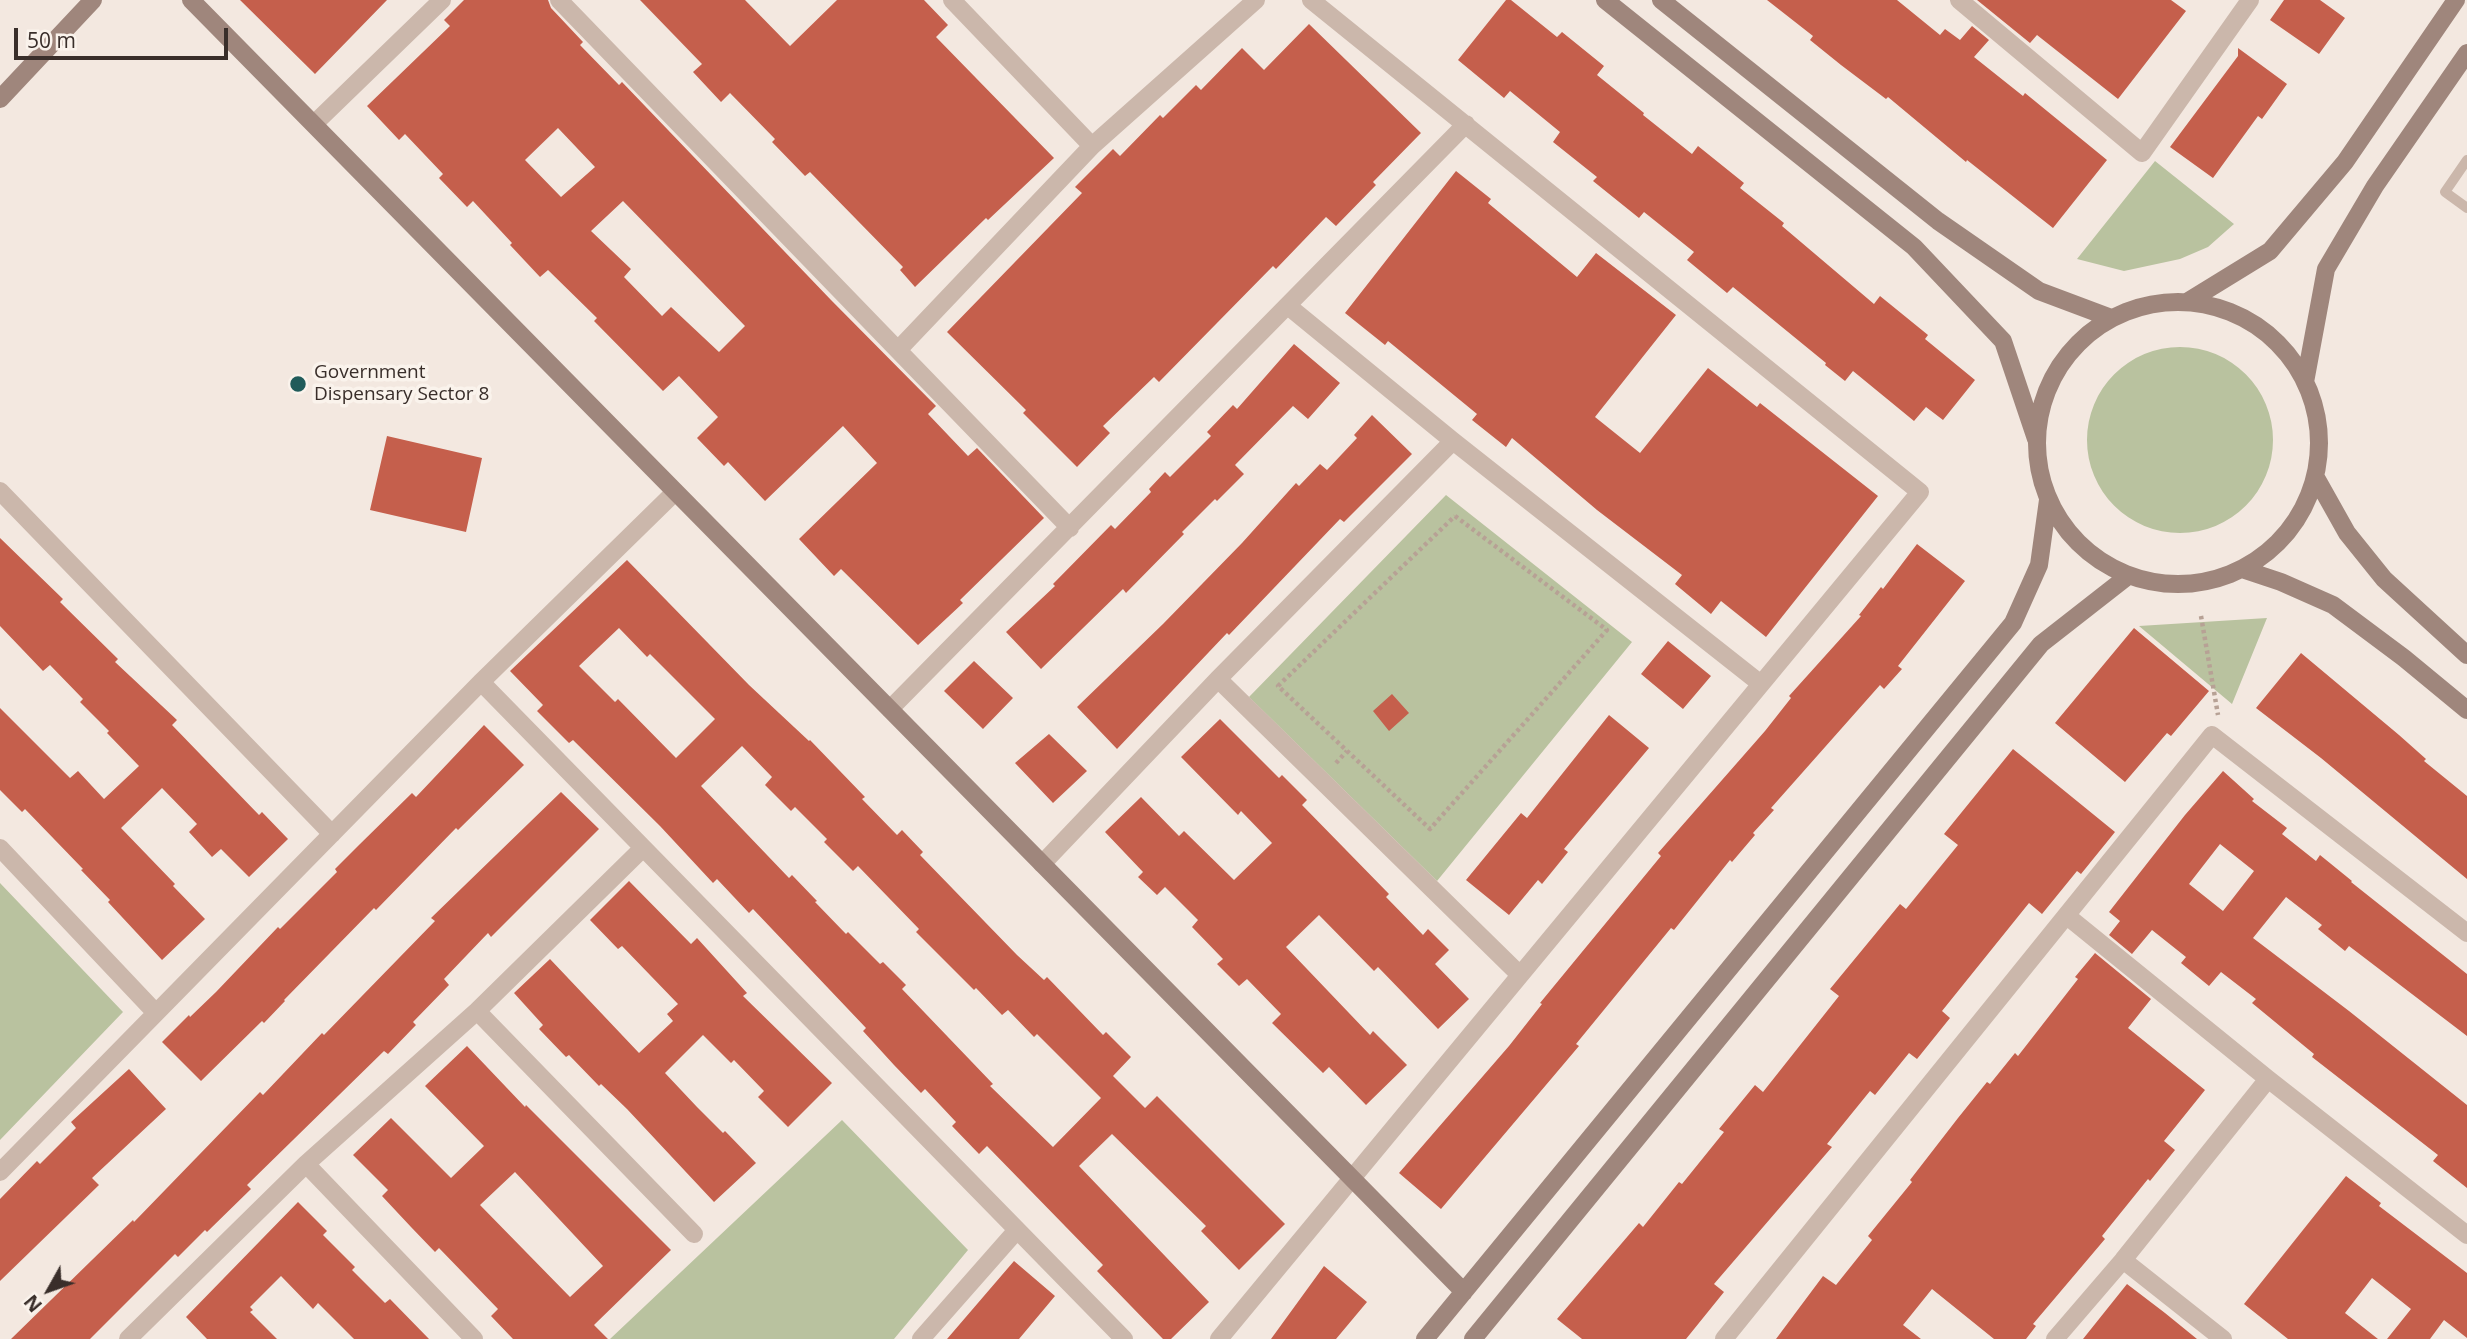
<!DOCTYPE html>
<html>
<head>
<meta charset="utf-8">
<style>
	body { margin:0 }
	#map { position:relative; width:2467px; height:1339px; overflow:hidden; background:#f3e8e0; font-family:"Open Sans",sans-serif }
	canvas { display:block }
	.north { position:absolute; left:14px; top:1255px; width:70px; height:70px; -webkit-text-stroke:5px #faf3ec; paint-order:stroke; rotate:230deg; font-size:19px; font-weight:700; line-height:28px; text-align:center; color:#392e2a }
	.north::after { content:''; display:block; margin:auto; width:24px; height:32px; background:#392e2a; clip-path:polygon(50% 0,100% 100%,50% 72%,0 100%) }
	.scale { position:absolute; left:14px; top:28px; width:214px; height:32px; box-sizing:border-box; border:4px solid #392e2a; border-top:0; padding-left:9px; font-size:21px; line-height:24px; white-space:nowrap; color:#392e2a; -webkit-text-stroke:5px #faf3ec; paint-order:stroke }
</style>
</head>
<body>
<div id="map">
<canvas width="2467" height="1339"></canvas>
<div class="north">N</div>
<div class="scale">50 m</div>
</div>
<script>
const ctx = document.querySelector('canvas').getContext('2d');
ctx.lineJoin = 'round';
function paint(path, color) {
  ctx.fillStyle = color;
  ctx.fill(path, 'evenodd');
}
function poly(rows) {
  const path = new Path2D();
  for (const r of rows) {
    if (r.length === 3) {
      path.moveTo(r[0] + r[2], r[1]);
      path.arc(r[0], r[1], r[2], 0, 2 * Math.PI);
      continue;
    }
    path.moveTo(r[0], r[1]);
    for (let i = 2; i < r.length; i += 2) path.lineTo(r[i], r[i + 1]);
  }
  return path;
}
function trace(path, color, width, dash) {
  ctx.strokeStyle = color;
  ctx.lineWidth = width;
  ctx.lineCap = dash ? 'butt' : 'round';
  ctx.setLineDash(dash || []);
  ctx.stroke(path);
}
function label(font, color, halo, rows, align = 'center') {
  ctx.font = font + ' "Open Sans",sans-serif';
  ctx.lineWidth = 7;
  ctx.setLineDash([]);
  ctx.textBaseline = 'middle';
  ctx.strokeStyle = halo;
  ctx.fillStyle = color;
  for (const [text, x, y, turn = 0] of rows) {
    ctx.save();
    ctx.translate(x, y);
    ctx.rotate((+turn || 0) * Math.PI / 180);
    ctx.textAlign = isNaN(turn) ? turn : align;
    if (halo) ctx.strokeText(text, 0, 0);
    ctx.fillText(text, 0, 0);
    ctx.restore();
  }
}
paint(poly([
	[2155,161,2234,224,2208,247,2180,259,2124,271,2077,259],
	[2180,440,93],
	[1446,495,1632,642,1437,881,1249,697],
	[2267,618,2232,704,2139,626],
	[0,883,123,1012,0,1140],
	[842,1120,968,1250,894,1339,610,1339]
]), '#b9c29f');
paint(poly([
	[240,0,387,0,315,74],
	[464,0,548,0,551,8,583,42,580,45,619,85,622,82,831,300,936,406,928,414,968,456,977,448,1044,518,960,600,963,603,918,645,841,569,834,576,799,539,877,463,843,426,765,501,728,462,724,466,697,438,718,417,679,376,663,391,594,321,597,318,548,270,540,277,510,245,512,243,473,201,467,207,439,178,443,174,405,134,399,140,367,106,450,26,444,20],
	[558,128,595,167,561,197,525,160],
	[623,201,745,326,719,352,671,307,662,316,624,277,631,269,591,231],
	[640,0,745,0,790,46,837,0,924,0,948,25,936,37,1054,158,988,220,986,218,915,287,900,270,903,267,810,172,805,176,772,142,775,139,730,93,721,102,693,72,702,64],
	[1506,0,1511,0,1557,37,1562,32,1604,66,1597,75,1644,113,1643,115,1692,154,1698,146,1744,183,1740,188,1784,223,1782,226,1874,304,1880,296,1928,335,1925,339,1975,380,1943,420,1926,407,1914,421,1853,371,1845,381,1825,365,1826,363,1733,287,1727,293,1687,260,1694,252,1644,212,1639,218,1593,181,1597,177,1553,142,1560,132,1510,91,1504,98,1458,60],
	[1767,0,1897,0,1940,35,1945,29,1960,40,1972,26,1989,40,1974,57,2023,96,2025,93,2107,160,2053,228,1967,160,1966,162,1888,97,1886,99,1841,65,1810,40,1813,36],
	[1977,0,2171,0,2186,11,2118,99,2037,35,2030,43],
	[2284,0,2320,0,2345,18,2319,54,2270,20],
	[1309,24,1421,133,1373,182,1376,185,1336,226,1326,217,1276,269,1273,266,1159,382,1154,377,1103,426,1110,433,1077,467,1023,413,1026,410,947,332,1082,193,1075,187,1113,149,1120,156,1160,115,1163,118,1196,85,1201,90,1242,48,1264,70],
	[2238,48,2287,84,2262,119,2258,116,2213,178,2170,147,2238,56],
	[1456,171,1491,199,1488,203,1577,277,1596,253,1676,315,1595,417,1640,453,1708,368,1757,407,1760,403,1878,496,1766,637,1721,601,1711,614,1675,584,1682,575,1597,510,1512,438,1506,447,1472,420,1477,414,1388,341,1385,345,1345,313],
	[1294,344,1340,383,1308,419,1293,406,1235,465,1244,474,1217,501,1215,499,1182,532,1184,534,1126,593,1123,589,1041,669,1006,632,1055,586,1053,584,1111,525,1115,529,1151,492,1149,489,1165,472,1170,477,1211,436,1207,432,1233,405,1237,409],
	[1372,415,1412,454,1344,522,1340,519,1229,635,1227,633,1117,749,1077,707,1163,624,1242,543,1296,483,1299,486,1320,464,1327,470,1357,438,1354,435],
	[387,436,482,458,466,532,370,510],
	[0,538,63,599,60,602,118,659,115,662,177,720,172,725,259,815,262,812,288,839,249,877,221,849,212,857,189,832,197,824,162,788,121,828,175,884,173,886,205,919,162,960,108,902,110,900,81,870,83,869,25,809,22,812,0,790,0,708,70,778,78,771,104,799,139,766,107,733,109,731,80,702,83,699,50,665,43,671,0,626],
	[1917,544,1965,581,1898,666,1902,669,1884,689,1880,685,1771,808,1774,810,1753,833,1755,835,1732,862,1730,860,1674,930,1671,928,1576,1044,1579,1046,1441,1209,1399,1173,1509,1046,1542,1004,1540,1003,1661,856,1658,853,1765,731,1791,698,1789,696,1861,616,1859,615,1881,587,1883,589],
	[627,560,749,685,809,741,810,740,865,797,862,799,897,835,902,830,923,852,920,855,1017,955,1044,980,1047,977,1103,1035,1106,1032,1131,1057,1113,1076,1145,1108,1157,1096,1285,1224,1239,1270,1201,1231,1206,1226,1112,1134,1079,1166,1209,1302,1171,1339,1163,1339,1097,1271,1103,1265,987,1146,979,1154,952,1126,956,1122,925,1089,921,1093,894,1065,863,1031,866,1028,753,909,749,913,717,879,713,883,660,826,573,740,569,743,537,711,543,705,510,671],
	[619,628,647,657,650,654,715,719,676,758,618,699,615,702,579,666],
	[742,746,772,777,765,785,791,811,795,807,827,839,824,842,853,871,858,866,919,929,916,932,974,990,976,988,1002,1015,1008,1010,1034,1037,1037,1034,1101,1098,1053,1147,990,1086,993,1084,902,989,906,985,883,962,880,964,848,932,846,934,815,902,817,901,792,875,789,878,701,786],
	[2134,628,2209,691,2171,736,2167,733,2125,782,2055,723],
	[1668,641,1711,676,1683,709,1641,674],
	[2301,653,2399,735,2426,759,2424,761,2467,796,2467,879,2321,758,2256,708],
	[974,661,1013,698,983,729,944,691],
	[1392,694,1409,713,1389,731,1373,711],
	[1609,715,1649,748,1564,849,1568,852,1542,884,1538,880,1509,915,1466,880,1521,813,1527,818],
	[1220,719,1279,778,1282,775,1307,800,1302,805,1389,894,1386,897,1423,935,1428,929,1449,950,1435,964,1469,999,1438,1029,1378,967,1374,971,1319,915,1286,947,1370,1035,1373,1031,1407,1065,1366,1105,1329,1067,1323,1073,1272,1023,1281,1014,1247,979,1239,986,1217,964,1223,959,1192,927,1198,920,1165,887,1157,895,1138,877,1143,872,1105,832,1141,797,1179,836,1184,831,1234,880,1272,843,1241,811,1238,815,1181,757],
	[484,725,524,765,458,830,456,828,376,910,374,908,284,1000,285,1001,264,1023,262,1021,201,1081,162,1042,189,1015,190,1017,216,992,278,927,280,929,337,872,335,869,360,844,412,793,416,797],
	[1049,734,1087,771,1053,803,1015,763],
	[2013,749,2115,832,2081,874,2077,871,2042,914,2029,903,1942,1011,1950,1018,1917,1059,1909,1053,1875,1095,1870,1091,1827,1144,1832,1147,1714,1284,1724,1292,1686,1339,1582,1339,1557,1319,1639,1223,1643,1227,1679,1182,1682,1184,1724,1132,1719,1129,1755,1085,1763,1092,1839,996,1830,989,1900,904,1906,909,1958,845,1944,834],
	[2223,771,2254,799,2252,801,2287,828,2282,834,2316,861,2320,855,2352,881,2351,882,2467,974,2467,1036,2349,946,2345,951,2318,929,2322,925,2286,897,2253,938,2349,1011,2467,1105,2467,1188,2433,1161,2438,1155,2312,1057,2314,1054,2252,1003,2256,999,2221,972,2209,986,2181,963,2186,957,2152,930,2132,954,2109,935,2120,921,2109,912,2185,815],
	[2220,844,2254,871,2223,911,2189,884],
	[561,792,599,829,491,937,488,933,444,979,449,985,413,1022,416,1025,388,1054,384,1051,247,1185,251,1189,207,1232,205,1230,178,1257,175,1254,90,1339,11,1339,133,1220,134,1222,260,1092,263,1095,322,1033,324,1035,435,921,431,918],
	[629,881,691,944,697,938,747,993,743,996,832,1083,788,1127,758,1097,764,1091,734,1060,731,1063,703,1035,665,1073,697,1107,723,1133,725,1131,756,1163,714,1202,627,1109,601,1084,599,1086,569,1055,566,1057,539,1029,543,1025,514,993,550,959,639,1053,673,1021,667,1014,678,1004,622,946,618,949,590,920],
	[2095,953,2151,999,2128,1028,2205,1090,2164,1141,2175,1150,2150,1181,2148,1179,2102,1236,2105,1239,2033,1324,2036,1326,2026,1339,1994,1339,1932,1289,1903,1325,1921,1339,1776,1339,1823,1276,1836,1285,1872,1240,1868,1236,1912,1182,1910,1180,1958,1118,1987,1082,1990,1084,2015,1053,2018,1056,2078,979,2075,977],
	[467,1046,525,1107,526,1105,671,1250,594,1325,608,1339,513,1339,491,1316,498,1309,439,1248,435,1252,411,1227,382,1196,388,1190,353,1155,391,1118,451,1178,484,1146,425,1086],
	[515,1172,603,1266,570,1297,480,1205],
	[129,1069,166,1109,92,1178,99,1185,0,1281,0,1199,37,1161,40,1164,76,1128,71,1122],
	[2346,1176,2381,1203,2379,1206,2467,1273,2467,1338,2444,1320,2430,1339,2387,1339,2411,1309,2372,1278,2345,1313,2378,1339,2288,1339,2244,1304],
	[298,1202,327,1231,323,1235,355,1267,352,1270,385,1303,390,1299,429,1339,354,1339,318,1303,313,1309,281,1276,250,1307,253,1310,250,1312,277,1339,207,1339,186,1317],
	[1014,1261,1055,1296,1019,1339,947,1339],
	[1324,1266,1367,1302,1336,1339,1271,1339],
	[2127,1284,2165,1313,2197,1339,2083,1339]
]), '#c55f4c');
trace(poly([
	[1455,516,1607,630,1430,829,1278,686,1455,516],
	[2201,616,2218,715],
	[1336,763,1347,751]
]), '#b7a195', 4.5, [3.5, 3.5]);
trace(poly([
	[2467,160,2445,192,2467,208]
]), '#cbb7ab', 10);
trace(poly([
	[559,0,1070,528],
	[952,0,1092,146],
	[1959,0,2142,153,2250,0],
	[314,124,442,0],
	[1288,306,1453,441,1761,684],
	[898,350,1092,146,1256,0],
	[0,491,332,834],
	[1218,679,1520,975],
	[481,682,1124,1339],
	[890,709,1466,124],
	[0,848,156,1013],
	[1042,864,1218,679,1453,441],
	[2067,916,2268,1079,2467,1235],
	[477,1011,694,1234],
	[306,1164,474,1339],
	[0,1172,481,682,675,492],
	[2123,1260,2223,1339],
	[128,1339,306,1164,477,1011,643,848],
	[921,1339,1017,1230],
	[1219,1339,1920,492,1311,0],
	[1724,1339,2212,735,2467,933],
	[2055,1339,2123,1260,2268,1079]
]), '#cbb7ab', 18);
trace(poly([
	[191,0,1464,1292],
	[1605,0,1914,247,2003,341,2036,439],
	[1661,0,1938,221,2039,291,2111,318],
	[0,99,93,0],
	[2187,302,2270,251,2345,162,2456,0],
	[2178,443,141],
	[2305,382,2326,269,2375,186,2467,53],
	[2315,476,2347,533,2384,579,2467,655],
	[2242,569,2281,582,2333,605,2404,658,2467,710],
	[1425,1339,2013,623,2039,565,2048,500],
	[1473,1339,2041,644,2128,576]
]), '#9f867c', 18);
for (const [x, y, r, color] of [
	[298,384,9,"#205b5a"]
]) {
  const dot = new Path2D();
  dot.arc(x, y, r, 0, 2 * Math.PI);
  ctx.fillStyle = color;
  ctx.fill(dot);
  trace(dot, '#faf3ec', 2.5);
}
label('19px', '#392e2a', '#faf3ec', [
	["Government",314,373],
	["Dispensary Sector 8",314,395]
], 'left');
</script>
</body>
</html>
